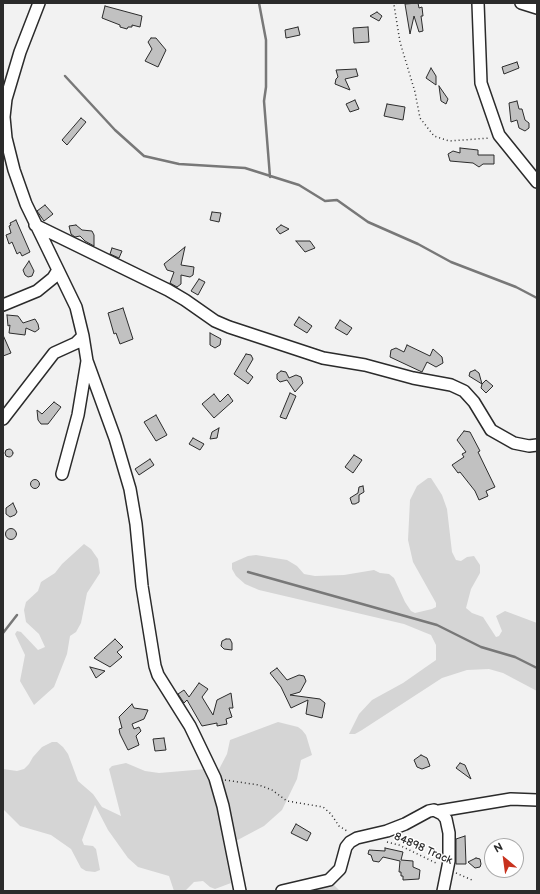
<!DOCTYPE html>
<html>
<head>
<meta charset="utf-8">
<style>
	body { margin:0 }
	#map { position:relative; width:540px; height:894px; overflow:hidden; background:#f2f2f2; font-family:"Balsamiq Sans",sans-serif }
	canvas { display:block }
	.frame { position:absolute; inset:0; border:4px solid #2b2b2b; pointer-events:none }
	.north { position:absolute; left:484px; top:838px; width:40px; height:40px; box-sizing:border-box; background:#fff; border:1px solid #aaa; border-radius:50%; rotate:331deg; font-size:11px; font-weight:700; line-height:16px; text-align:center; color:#2b2b2b }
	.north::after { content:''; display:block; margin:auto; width:14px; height:18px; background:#c8321e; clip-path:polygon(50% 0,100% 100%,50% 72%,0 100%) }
</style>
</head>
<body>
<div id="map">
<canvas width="540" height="894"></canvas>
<div class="frame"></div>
<div class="north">N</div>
</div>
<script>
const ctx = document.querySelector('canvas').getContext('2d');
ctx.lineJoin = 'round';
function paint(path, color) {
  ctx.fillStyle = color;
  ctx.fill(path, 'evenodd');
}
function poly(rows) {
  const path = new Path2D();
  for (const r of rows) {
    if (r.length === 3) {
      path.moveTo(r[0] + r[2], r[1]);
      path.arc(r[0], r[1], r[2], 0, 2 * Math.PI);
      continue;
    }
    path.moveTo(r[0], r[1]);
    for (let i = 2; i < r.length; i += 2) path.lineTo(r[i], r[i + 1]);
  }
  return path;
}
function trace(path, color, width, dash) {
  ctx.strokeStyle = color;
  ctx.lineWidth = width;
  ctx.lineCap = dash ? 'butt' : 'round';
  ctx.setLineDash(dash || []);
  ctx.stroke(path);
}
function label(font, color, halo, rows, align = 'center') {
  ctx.font = font + ' "Balsamiq Sans",sans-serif';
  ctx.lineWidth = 3;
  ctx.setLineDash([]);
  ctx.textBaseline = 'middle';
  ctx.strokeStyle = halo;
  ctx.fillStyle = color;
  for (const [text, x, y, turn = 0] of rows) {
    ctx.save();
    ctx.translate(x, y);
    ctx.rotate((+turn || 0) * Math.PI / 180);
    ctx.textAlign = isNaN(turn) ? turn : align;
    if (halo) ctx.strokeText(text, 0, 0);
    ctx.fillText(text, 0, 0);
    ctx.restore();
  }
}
paint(poly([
	[428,478,431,478,442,495,447,509,452,552,456,560,461,561,467,557,474,556,480,565,480,573,471,589,466,608,472,613,483,617,496,637,499,636,502,631,496,616,505,611,537,623,537,691,503,673,489,669,467,670,442,678,362,730,355,734,349,734,359,714,372,700,403,683,436,660,436,645,431,635,404,624,259,590,245,584,236,576,232,569,232,563,248,556,256,555,287,560,297,566,304,574,315,576,344,575,374,570,380,573,389,574,394,578,405,602,411,611,415,613,432,609,436,607,436,603,413,562,408,540,410,500,417,486],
	[84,544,91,549,98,559,100,573,87,593,81,623,76,632,70,636,67,654,54,687,34,705,20,681,25,655,15,634,17,631,21,632,38,650,45,647,39,634,26,622,24,610,26,602,38,591,41,582,55,573,62,564],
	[278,722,298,727,302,730,306,735,312,755,301,760,297,779,282,810,264,826,232,843,216,775,227,754,230,740],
	[52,742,57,742,63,747,68,754,78,781,93,794,102,807,121,816,109,769,112,766,126,763,145,771,159,773,206,769,209,772,216,804,231,883,215,889,210,887,203,881,194,882,185,891,174,891,169,876,138,867,128,858,108,830,95,805,82,840,84,845,93,846,96,849,100,870,95,872,86,871,81,868,71,849,51,835,20,826,3,809,3,769,17,771,24,769,29,764,33,757,42,747],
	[331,882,340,891,299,891]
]), '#d5d5d5');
trace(poly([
	[259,3,266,40,266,87,264,101,270,177],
	[65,76,115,130,144,156,179,164,245,168,299,185,325,201,337,200,368,222,418,244,451,262,516,287,537,298],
	[248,572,437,625,481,647,515,657,537,668],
	[3,633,17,615]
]), '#787878', 2.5);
const building = poly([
	[418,3,419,8,422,7,423,16,421,16,423,31,419,32,414,16,410,34,405,4,418,3],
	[105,6,142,16,140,27,132,25,132,27,128,27,127,29,120,27,120,25,102,18,105,6],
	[377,12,382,16,379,21,370,16,377,12],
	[298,27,300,35,286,38,285,30,298,27],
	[368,27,369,42,354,43,353,28,368,27],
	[151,38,156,38,166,50,158,67,145,61,152,49,148,42,151,38],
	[517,62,519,68,504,74,502,67,517,62],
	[431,68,436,76,436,85,426,78,431,68],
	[356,69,358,76,345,79,350,90,335,84,336,79,338,77,336,70,356,69],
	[439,86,448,99,446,104,441,101,439,86],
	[355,100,359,109,350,112,346,104,355,100],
	[517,101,519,109,522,109,525,120,529,123,529,128,525,131,519,128,517,120,511,122,509,103,517,101],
	[387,104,405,107,403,120,384,116,387,104],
	[81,118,86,122,67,145,62,140,81,118],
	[460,148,478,150,478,155,494,155,494,164,483,164,479,167,473,163,450,161,448,154,453,151,460,153,460,148],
	[45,205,53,214,44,221,37,211,45,205],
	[212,212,221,213,219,222,210,220,212,212],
	[16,220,30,252,22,256,20,252,17,254,12,242,9,244,6,235,11,233,9,226,11,225,10,223,16,220],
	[76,225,82,230,92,231,94,235,94,246,85,241,80,236,75,237,71,234,69,226,76,225],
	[281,225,289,229,280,234,276,229,281,225],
	[296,241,310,241,315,248,305,252,296,241],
	[185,247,181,265,194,267,193,275,190,277,181,275,181,284,177,287,170,283,174,272,167,270,164,264,185,247],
	[112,248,122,251,119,258,110,254,112,248],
	[29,261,34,271,32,276,28,277,25,275,23,270,29,261],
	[199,279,205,282,198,295,191,291,199,279],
	[123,308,133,339,120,344,116,333,114,334,108,313,123,308],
	[7,315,18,316,23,323,35,319,38,324,39,329,35,332,26,328,25,335,9,333,10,325,8,326,7,315],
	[299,317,312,326,307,333,294,325,299,317],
	[340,320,352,328,347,335,335,328,340,320],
	[210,333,221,339,220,345,215,348,210,345,210,333],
	[3,335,11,353,3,356,3,335],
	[407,345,430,356,433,349,442,357,443,363,436,367,427,362,422,372,390,357,391,350,396,348,404,352,407,345],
	[246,354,251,355,253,359,246,371,253,377,248,384,234,374,246,354],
	[475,370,479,373,482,384,486,380,493,386,486,393,481,388,482,384,469,376,470,372,475,370],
	[281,371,286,372,289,378,296,375,301,377,303,383,295,392,287,380,280,382,277,379,277,374,281,371],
	[290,393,296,396,286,419,280,417,290,393],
	[214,394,220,402,228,394,233,401,214,418,202,404,214,394],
	[54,402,61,407,48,424,41,424,38,420,37,410,42,414,54,402],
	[156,415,167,435,156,441,144,422,156,415],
	[219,428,217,438,210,439,212,432,219,428],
	[464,431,470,432,480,451,478,452,495,487,486,491,488,496,479,500,475,491,460,472,458,473,452,465,464,457,462,454,466,452,457,440,464,431],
	[193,438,204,444,200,450,189,444,193,438],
	[9,453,4],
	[354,455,362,460,353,473,345,467,354,455],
	[150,459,154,465,139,475,135,469,150,459],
	[35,484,4.5],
	[363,486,364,492,359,495,359,502,355,504,352,504,350,498,358,493,359,487,363,486],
	[13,503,17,512,15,515,10,517,6,514,6,508,13,503],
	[11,534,5.5],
	[115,639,123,647,117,652,122,657,110,667,94,658,115,639],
	[226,639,230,639,232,643,232,650,224,649,221,646,222,641,226,639],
	[90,667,105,671,96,678,90,667],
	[277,668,287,680,299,675,304,676,306,681,300,692,290,695,320,699,325,703,322,718,306,714,308,700,291,708,281,687,270,673,277,668],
	[199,683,208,689,202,697,213,715,217,700,231,693,233,708,229,708,232,717,226,719,227,724,217,726,217,723,202,726,187,700,184,703,178,694,184,690,189,697,199,683],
	[132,704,134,708,148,710,144,719,132,724,134,729,139,727,141,731,136,736,139,745,128,750,120,734,119,729,122,728,119,717,132,704],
	[164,738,166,750,155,751,153,739,164,738],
	[421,755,427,758,430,766,422,769,417,767,414,760,421,755],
	[460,763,465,765,471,779,456,768,460,763],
	[296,824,311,833,307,841,291,833,296,824],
	[465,836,466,864,456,864,456,839,465,836],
	[385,848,403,852,401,860,413,861,413,867,420,870,419,879,403,880,403,876,401,876,401,872,399,872,400,861,383,857,379,862,373,861,371,855,368,854,369,850,385,851,385,848],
	[476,858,480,859,481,864,480,867,475,868,468,862,476,858]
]);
paint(building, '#c1c1c1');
trace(building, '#2b2b2b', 1);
const minor = poly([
	[39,3,20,52,6,99,4,117,6,138,14,170,26,204,76,307,83,336,87,361,115,438,130,489,136,524,142,586,155,666,158,675,190,726,215,778,223,806,240,891],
	[478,3,481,83,499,135,537,182],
	[521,3,537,8],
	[35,225,168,290,185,300,215,321,229,327,323,358,365,365,413,378,451,385,464,391,474,402,491,430,514,443,529,446,537,445],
	[3,305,37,291,53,278,58,270],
	[3,419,54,353,76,343,83,336],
	[62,474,78,415,87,361],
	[439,811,511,799,537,800],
	[282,891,329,880,340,869,346,847,350,842,357,838,387,831,405,824,429,811,434,810,442,814,446,819,449,833,449,861,443,891]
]);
trace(minor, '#2b2b2b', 14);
trace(poly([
	[397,3,394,5,400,42,415,92,420,118,434,136,449,141,490,138],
	[225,780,259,785,272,790,287,801,323,807,331,814,339,826,347,831],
	[387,842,399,845,438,864],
	[456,873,472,880]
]), '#2b2b2b', 1.5, [1, 3]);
trace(minor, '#fff', 11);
label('11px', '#2b2b2b', '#fff', [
	["84898 Track",423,849,24]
]);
</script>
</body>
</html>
